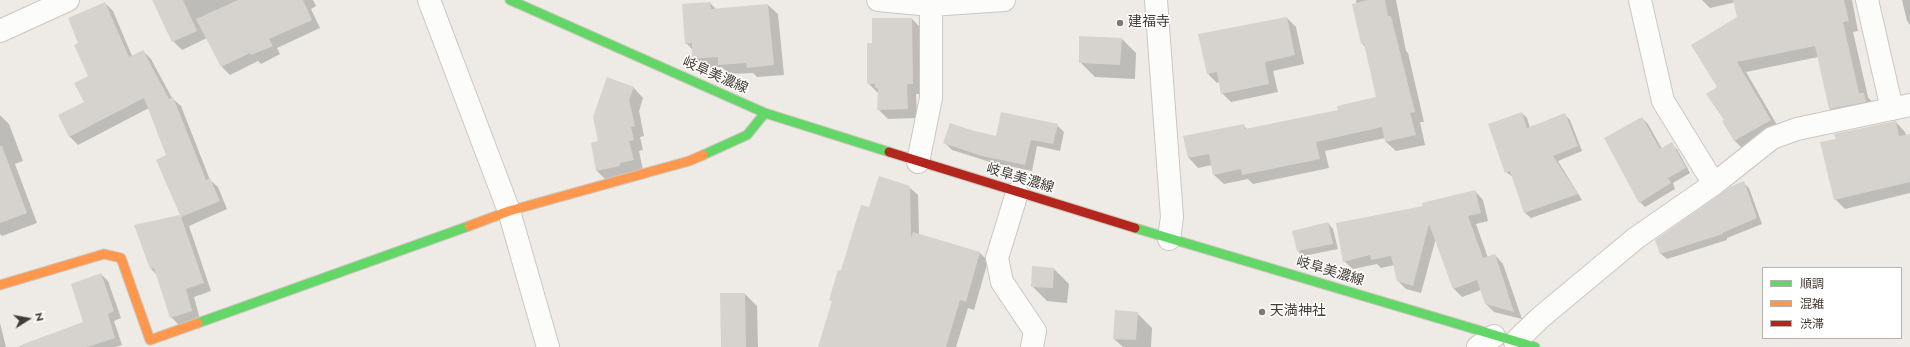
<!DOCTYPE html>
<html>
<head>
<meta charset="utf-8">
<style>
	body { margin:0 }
	#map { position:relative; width:1910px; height:347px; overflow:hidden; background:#eeebe6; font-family:Jost,"Noto Sans JP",sans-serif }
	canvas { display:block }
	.legend { position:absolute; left:1762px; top:267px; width:140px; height:72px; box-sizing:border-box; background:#fff; border:1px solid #b4b1ae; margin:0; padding:5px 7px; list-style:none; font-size:12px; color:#433b34 }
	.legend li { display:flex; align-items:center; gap:8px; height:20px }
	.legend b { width:20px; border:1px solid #b4b1ae }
	.north { position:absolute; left:8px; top:299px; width:40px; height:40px; -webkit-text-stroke:3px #fff; paint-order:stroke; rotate:79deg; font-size:11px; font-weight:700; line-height:16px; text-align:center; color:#433b34 }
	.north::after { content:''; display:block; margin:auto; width:14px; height:18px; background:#433b34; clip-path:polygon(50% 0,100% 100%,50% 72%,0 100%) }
</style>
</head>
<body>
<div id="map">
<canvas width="1910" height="347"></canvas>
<ul class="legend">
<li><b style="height:5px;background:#63d668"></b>順調</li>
<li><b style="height:5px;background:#ff974d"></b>混雑</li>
<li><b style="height:5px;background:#b3261e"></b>渋滞</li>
</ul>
<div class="north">N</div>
</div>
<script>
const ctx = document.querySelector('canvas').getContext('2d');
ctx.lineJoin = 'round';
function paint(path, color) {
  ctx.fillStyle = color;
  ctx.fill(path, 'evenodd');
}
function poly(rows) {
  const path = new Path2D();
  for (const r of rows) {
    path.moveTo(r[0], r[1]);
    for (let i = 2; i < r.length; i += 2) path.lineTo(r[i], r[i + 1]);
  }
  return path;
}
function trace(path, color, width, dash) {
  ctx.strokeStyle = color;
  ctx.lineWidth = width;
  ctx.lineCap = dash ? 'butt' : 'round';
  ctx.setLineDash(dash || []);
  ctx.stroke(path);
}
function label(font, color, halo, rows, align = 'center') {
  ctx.font = font + ' Jost,"Noto Sans JP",sans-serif';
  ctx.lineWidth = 3;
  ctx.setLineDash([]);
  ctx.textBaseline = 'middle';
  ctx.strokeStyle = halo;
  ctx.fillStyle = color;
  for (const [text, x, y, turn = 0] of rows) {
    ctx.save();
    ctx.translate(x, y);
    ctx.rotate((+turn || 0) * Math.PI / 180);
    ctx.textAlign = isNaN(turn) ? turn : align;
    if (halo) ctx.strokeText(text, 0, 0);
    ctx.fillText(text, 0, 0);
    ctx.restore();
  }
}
paint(poly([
	[164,0,313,0,316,6,311,9,320,28,277,48,280,54,261,64,258,61,230,75,222,67,207,38,182,50,173,41],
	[1356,0,1396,0,1406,51,1408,53,1424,122,1420,122,1425,145,1396,151,1386,142,1385,138,1325,151,1329,168,1253,184,1248,179,1224,184,1214,175,1212,165,1198,168,1189,158,1184,137,1243,125,1248,130,1339,111,1377,98,1365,47,1362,43],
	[1702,0,1745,0,1710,8],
	[1766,0,1852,0,1858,31,1853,32,1868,97,1874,104,1840,119,1830,109,1818,57,1746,72,1780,130,1744,150,1734,140,1725,121,1718,87],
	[1902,0,1910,0,1910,25,1907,21],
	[105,3,113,11,132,56,143,51,151,59,172,98,181,106,210,180,218,187,227,209,189,226,211,291,194,297,200,319,179,325,171,317,158,276,151,269,182,216,168,156,149,108,78,145,70,137,59,116,85,102,89,76,80,44],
	[710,3,717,10,768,5,778,14,784,75,757,77,753,73,729,74,722,67,703,68,693,59,693,50,686,43],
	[1287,18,1296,27,1304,64,1273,71,1278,92,1231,102,1222,93,1219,82,1217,83,1208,74],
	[873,19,912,19,922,29,922,94,916,94,917,118,888,119,878,109,878,93,868,83,873,44],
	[1121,38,1136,53,1135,79,1095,77,1080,62],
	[633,87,643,98,639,111,644,136,640,137,643,150,639,151,643,170,607,181,597,171,592,143,599,141],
	[1522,113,1527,118,1530,128,1564,114,1570,120,1582,151,1558,161,1582,200,1531,218,1525,213,1513,177,1506,172],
	[0,115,9,124,23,161,15,164,37,223,2,236,0,234],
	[1642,118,1648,124,1662,149,1671,144,1677,149,1690,173,1673,183,1675,189,1645,207,1640,202],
	[1896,122,1905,132,1906,136,1910,135,1910,193,1845,209,1835,199,1837,139],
	[1057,125,1064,132,1060,151,1037,146,1032,171,990,162,952,150,945,143,971,131,997,137],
	[1744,183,1749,188,1762,224,1727,238,1727,240,1667,259,1661,254,1657,240],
	[909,187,918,195,919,235,980,253,988,261,974,310,968,308,956,347,819,347,833,302,830,300,869,209],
	[1475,191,1483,200,1488,221,1476,224,1488,258,1495,255,1503,264,1522,319,1494,312,1486,304,1481,290,1462,297,1454,289,1436,238,1421,293,1406,289,1398,281,1394,265,1381,268,1377,264,1353,269,1344,261,1424,206],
	[1328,223,1333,229,1338,249,1303,256,1298,251],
	[1054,269,1069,284,1067,303,1047,301,1032,286],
	[101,274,108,281,121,318,114,321,122,345,115,347,18,347,85,322],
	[745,294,757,306,758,347,728,347],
	[1137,313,1152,328,1151,347,1123,347,1114,339],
	[0,323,6,347,0,347]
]), '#0003');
paint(poly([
	[152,0,183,0,197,31,172,42],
	[238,0,303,0,312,20,269,39,273,46,251,55,250,53,221,67,196,19],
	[1368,0,1385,0,1388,16,1391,16,1415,112,1410,113,1416,135,1385,142,1382,127,1316,142,1320,159,1242,175,1241,169,1213,175,1209,154,1188,158,1183,136,1244,124,1245,129,1338,110,1337,106,1376,97,1364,43,1361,44,1352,4],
	[1733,0,1844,0,1849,21,1843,22,1859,93,1864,93,1866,102,1829,109,1815,46,1737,62,1771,120,1734,141,1722,121,1724,120,1706,94,1717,87,1691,45,1737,17],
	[105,2,129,57,143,50,169,99,173,97,206,180,210,178,220,201,181,217,204,283,186,289,192,311,170,318,154,268,150,269,134,225,180,215,156,160,166,155,144,98,69,137,58,115,84,102,74,83,88,76,74,45,78,43,68,18],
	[710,2,711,9,768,4,774,65,747,68,746,63,718,65,718,57,692,59,692,43,685,44,682,4],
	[1287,17,1295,55,1265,62,1269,84,1221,94,1217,72,1207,74,1198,34],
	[872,18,912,18,913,84,907,84,908,109,877,110,878,88,875,88,875,84,867,84,867,43,872,43],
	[1079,36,1122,38,1120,65,1079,63],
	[607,77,634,87,629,100,635,126,631,127,634,140,629,141,634,160,620,163,620,166,596,171,591,143,598,141,593,117],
	[1001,112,1058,124,1053,144,1031,140,1025,165,982,156,943,143,950,123,971,130,996,136],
	[1522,112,1527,128,1565,113,1578,146,1553,156,1578,194,1524,213,1510,171,1505,173,1488,124],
	[1642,117,1660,149,1672,142,1686,168,1668,178,1671,183,1639,203,1604,138],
	[1896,121,1899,136,1910,134,1910,182,1834,200,1820,142,1836,139,1834,134],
	[0,146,2,146,27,213,0,223],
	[879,176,910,186,911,238,913,232,980,252,966,302,960,300,946,347,818,347,832,301,829,300,838,270,841,270,861,205,869,207],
	[1744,181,1757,218,1722,233,1723,234,1660,254,1655,240,1732,186],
	[1475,190,1481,213,1468,216,1483,258,1495,254,1514,312,1485,304,1477,280,1453,289,1429,224,1413,286,1397,281,1391,256,1371,260,1370,255,1343,262,1336,223,1423,206,1422,203],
	[1328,222,1333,244,1297,251,1292,231],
	[1032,266,1054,268,1053,288,1031,287],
	[101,273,114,311,108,314,115,338,87,347,22,347,21,345,83,322,71,284],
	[720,293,745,293,746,347,721,347],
	[1115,310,1138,312,1136,340,1113,339]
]), '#d6d2cd');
const street = poly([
	[429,0,509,211,548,347],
	[878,0,931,5,1004,0],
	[1156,0,1172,217,1169,239],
	[1640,0,1663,101,1714,184],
	[1867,0,1892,109],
	[0,31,68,0],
	[918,162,931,98,931,0],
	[1017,193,997,258,1002,282,1035,331,1032,347],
	[1515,342,1541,317,1636,238,1714,184,1772,138,1797,129,1910,105],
	[1478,347,1494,336]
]);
const fast = poly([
	[510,0,765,113,889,152],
	[703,155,747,135,765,113],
	[1135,228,1535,347],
	[198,323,469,226]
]);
const slow = poly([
	[469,226,509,211,689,161,703,155],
	[0,285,104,254,121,258,150,340,198,323]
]);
const jam = poly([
	[889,152,1135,228]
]);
trace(street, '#cbc7c2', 24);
trace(fast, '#cec7bd', 11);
trace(slow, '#cec7bd', 11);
trace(jam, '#cec7bd', 11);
trace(street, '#fcfcfb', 22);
trace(fast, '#63d668', 9);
trace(slow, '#ff974d', 9);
trace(jam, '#b3261e', 9);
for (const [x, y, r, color] of [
	[1120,23,4,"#7f7972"],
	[1262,312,4,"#7f7972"]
]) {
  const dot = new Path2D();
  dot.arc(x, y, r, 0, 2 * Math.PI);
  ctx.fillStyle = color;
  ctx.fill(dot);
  trace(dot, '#fff', 1.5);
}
label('14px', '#433b34', '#fff', [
	["建福寺",1128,23],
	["天満神社",1270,312]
], 'left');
label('14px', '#433b34', '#fff', [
	["岐阜美濃線",715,76,24],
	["岐阜美濃線",1020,179,17],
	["岐阜美濃線",1330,272,17]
]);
</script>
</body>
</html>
